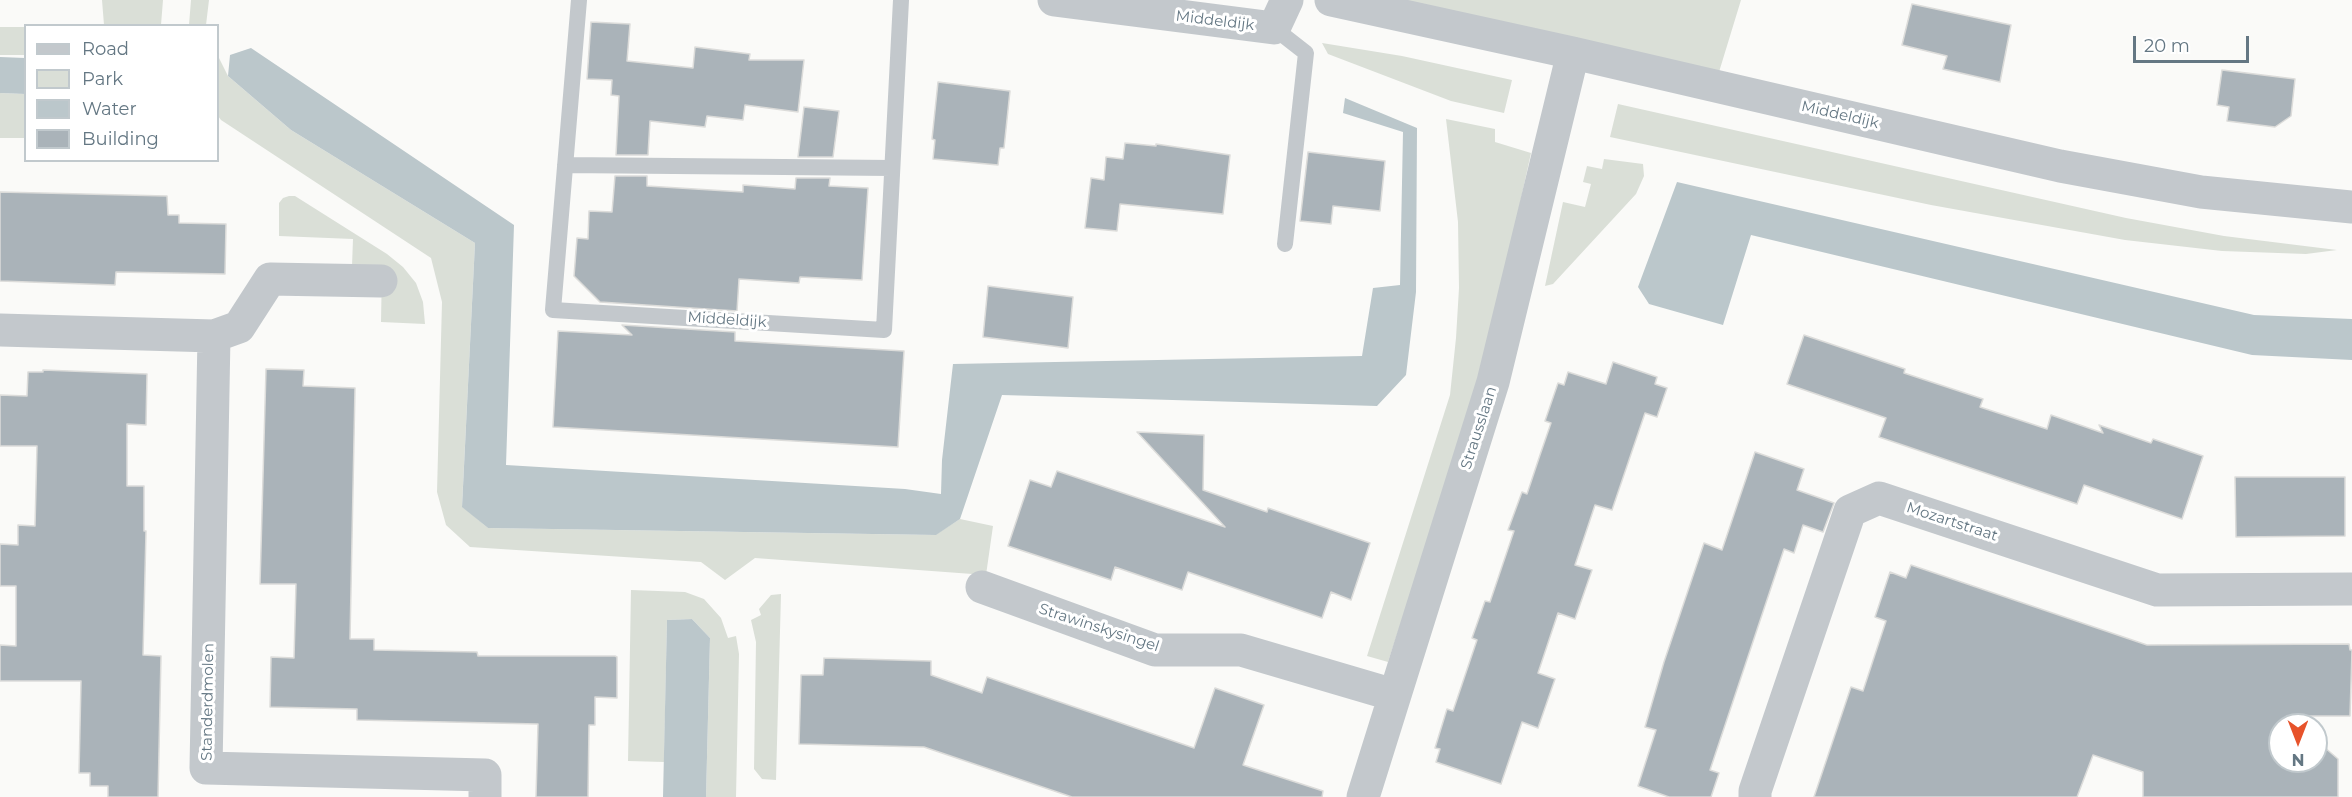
<!DOCTYPE html>
<html>
<head>
<meta charset="utf-8">
<style>
	body { margin:0 }
	#map { position:relative; width:2352px; height:797px; overflow:hidden; background:#fafaf8; font-family:Montserrat,sans-serif }
	canvas { display:block }
	.legend { position:absolute; left:24px; top:24px; width:195px; height:138px; box-sizing:border-box; background:#fff; border:2px solid #c1c9cd; margin:0; padding:8px 10px; list-style:none; font-size:18px; color:#647783 }
	.legend li { display:flex; align-items:center; gap:12px; height:30px }
	.legend b { width:30px; border:2px solid #c1c9cd }
	.north { position:absolute; left:2268px; top:713px; width:60px; height:60px; box-sizing:border-box; background:#fff; border:2px solid #c1c9cd; border-radius:50%; rotate:180deg; font-size:16px; font-weight:700; line-height:24px; text-align:center; color:#647783 }
	.north::after { content:''; display:block; margin:auto; width:21px; height:27px; background:#e7532b; clip-path:polygon(50% 0,100% 100%,50% 72%,0 100%) }
	.scale { position:absolute; left:2133px; top:36px; width:116px; height:27px; box-sizing:border-box; border:3px solid #647783; border-top:0; padding-left:8px; font-size:18px; line-height:21px; white-space:nowrap; color:#647783; -webkit-text-stroke:4px #fff; paint-order:stroke }
</style>
</head>
<body>
<div id="map">
<canvas width="2352" height="797"></canvas>
<ul class="legend">
<li><b style="height:8px;background:#c3c8cc"></b>Road</li>
<li><b style="height:16px;background:#dadfd7"></b>Park</li>
<li><b style="height:16px;background:#bbc7cb"></b>Water</li>
<li><b style="height:16px;background:#aab3b9"></b>Building</li>
</ul>
<div class="north">N</div>
<div class="scale">20 m</div>
</div>
<script>
const ctx = document.querySelector('canvas').getContext('2d');
ctx.lineJoin = 'round';
function paint(path, color) {
  ctx.fillStyle = color;
  ctx.fill(path, 'evenodd');
}
function poly(rows) {
  const path = new Path2D();
  for (const r of rows) {
    path.moveTo(r[0], r[1]);
    for (let i = 2; i < r.length; i += 2) path.lineTo(r[i], r[i + 1]);
  }
  return path;
}
function trace(path, color, width, dash) {
  ctx.strokeStyle = color;
  ctx.lineWidth = width;
  ctx.lineCap = dash ? 'butt' : 'round';
  ctx.setLineDash(dash || []);
  ctx.stroke(path);
}
function label(font, color, halo, rows, align = 'center') {
  ctx.font = font + ' Montserrat,sans-serif';
  ctx.lineWidth = 6;
  ctx.setLineDash([]);
  ctx.textBaseline = 'middle';
  ctx.strokeStyle = halo;
  ctx.fillStyle = color;
  for (const [text, x, y, turn = 0] of rows) {
    ctx.save();
    ctx.translate(x, y);
    ctx.rotate((+turn || 0) * Math.PI / 180);
    ctx.textAlign = isNaN(turn) ? turn : align;
    if (halo) ctx.strokeText(text, 0, 0);
    ctx.fillText(text, 0, 0);
    ctx.restore();
  }
}
paint(poly([
	[102,0,163,0,161,25,104,25],
	[191,0,209,0,206,25,189,25],
	[1405,0,1741,0,1719,72],
	[0,27,25,27,25,55,0,55],
	[1322,43,1402,56,1512,80,1504,113,1451,101,1328,54],
	[218,56,228,76,291,130,475,243,462,506,488,528,935,535,960,519,993,526,986,575,755,558,725,580,701,562,470,547,446,525,437,492,442,302,431,258,221,120,218,116],
	[0,93,25,94,25,138,0,138],
	[1618,104,2126,218,2224,236,2337,250,2306,254,2222,251,2125,240,1931,205,1610,137],
	[1446,119,1495,129,1495,142,1531,153,1489,345,1476,394,1388,662,1367,656,1450,395,1456,338,1459,288,1458,222],
	[1604,159,1643,164,1644,176,1636,194,1553,284,1545,286,1563,202,1585,207,1591,184,1583,182,1587,166,1602,169],
	[289,196,295,196,387,254,403,267,416,283,423,302,425,324,381,322,382,267,352,266,353,239,279,236,279,203,283,198],
	[631,590,685,592,704,599,721,618,728,638,736,636,739,654,736,797,706,797,710,638,692,619,667,620,664,762,628,761],
	[781,594,776,780,762,779,754,769,756,642,751,620,761,615,759,609,771,595]
]), '#dadfd7');
paint(poly([
	[251,48,514,225,506,465,905,489,941,494,942,460,953,364,1362,356,1373,288,1400,285,1403,132,1343,113,1345,98,1417,128,1416,292,1406,375,1377,406,1002,395,960,519,936,535,488,528,462,507,475,243,291,130,228,76,230,55],
	[0,57,25,58,25,94,0,93],
	[1677,182,2254,315,2352,319,2352,360,2252,355,1751,235,1723,325,1649,304,1638,287],
	[692,619,710,638,706,797,663,797,667,620]
]), '#bbc7cb');
const building = poly([
	[1912,4,2011,25,2000,82,1943,69,1947,56,1902,45,1912,4],
	[591,22,630,24,627,61,693,68,695,47,750,54,749,60,804,60,798,112,745,105,743,120,707,116,705,127,650,121,648,155,616,155,619,96,611,95,612,80,587,79,591,22],
	[2222,70,2295,79,2291,116,2275,127,2227,121,2229,107,2217,105,2222,70],
	[938,82,1010,91,1004,148,1000,148,998,165,933,159,935,140,932,139,938,82],
	[804,107,839,111,833,157,798,157,804,107],
	[1125,143,1156,146,1156,144,1230,155,1223,214,1120,204,1117,231,1085,228,1091,178,1104,180,1106,157,1123,159,1125,143],
	[1308,152,1385,161,1380,211,1333,206,1331,224,1300,221,1308,152],
	[615,176,647,176,647,186,743,192,743,185,795,189,796,178,830,178,829,186,868,188,862,280,800,277,799,283,739,279,737,311,600,302,574,276,577,238,588,239,589,211,612,212,615,176],
	[0,192,167,196,168,215,179,215,179,223,226,224,225,274,116,272,115,285,0,281,0,192],
	[988,286,1073,297,1068,348,983,337,988,286],
	[622,325,735,332,735,341,904,351,898,447,553,427,558,331,632,335,622,325],
	[1804,335,1905,369,1904,373,1983,399,1980,407,2047,429,2051,415,2103,433,2099,425,2151,443,2153,439,2203,456,2182,519,2084,485,2077,504,1879,437,1886,418,1787,384,1804,335],
	[1613,362,1657,377,1655,384,1667,388,1657,417,1645,413,1612,510,1595,505,1575,565,1592,570,1575,619,1558,613,1538,673,1555,679,1538,728,1522,722,1501,784,1436,762,1440,749,1435,748,1447,709,1453,711,1477,640,1472,638,1485,601,1490,602,1514,531,1508,530,1522,492,1527,494,1540,455,1551,423,1545,421,1558,383,1564,385,1568,372,1606,384,1613,362],
	[266,369,304,370,303,386,355,388,350,639,374,639,374,650,477,652,478,656,615,656,617,657,617,698,595,697,595,725,589,725,588,797,536,797,538,724,357,720,357,709,270,707,271,657,294,658,296,584,260,584,266,369],
	[43,370,147,374,146,425,127,424,127,486,144,486,144,531,146,531,143,655,161,656,158,797,108,797,108,786,90,786,90,773,79,773,81,681,0,681,0,645,16,646,16,586,0,586,0,544,18,545,18,525,35,526,37,446,0,446,0,395,27,396,28,372,43,372,43,370],
	[1137,432,1204,435,1203,490,1267,512,1268,508,1370,543,1351,600,1331,592,1322,618,1188,572,1182,590,1115,567,1111,580,1008,546,1030,480,1051,487,1057,471,1225,527,1137,432],
	[1755,452,1804,469,1797,490,1834,503,1823,532,1803,525,1794,553,1784,549,1710,770,1719,773,1711,797,1669,797,1638,786,1656,730,1645,727,1664,662,1704,543,1722,550,1755,452],
	[2235,477,2345,477,2345,536,2236,537,2235,477],
	[1911,565,2147,645,2349,644,2350,650,2352,650,2350,716,2287,716,2298,725,2280,725,2280,761,2316,761,2316,740,2338,759,2338,797,2143,797,2143,772,2093,755,2077,797,1814,797,1851,687,1863,691,1886,621,1875,617,1890,572,1906,578,1911,565],
	[824,658,931,661,931,675,982,693,987,677,1194,748,1215,688,1264,705,1243,765,1323,791,1322,797,1072,797,924,747,799,744,801,675,823,675,824,658]
]);
paint(building, '#aab3b9');
trace(building, '#dcdcda', 1.5);
trace(poly([
	[579,0,553,310,884,330,901,0],
	[1274,28,1306,53,1285,244],
	[565,165,892,168]
]), '#c3c8cc', 16);
trace(poly([
	[1054,0,1274,28,1287,0],
	[1331,0,1573,53,2060,166,2201,192,2352,207],
	[0,330,214,336,206,768,485,775,485,797],
	[214,336,239,327,270,279,381,281],
	[982,587,1155,650,1241,650,1394,695],
	[1363,797,1493,382,1573,53],
	[1755,797,1755,791,1850,511,1879,498,2157,590,2352,589]
]), '#c3c8cc', 33);
label('15px', '#647783', '#fff', [
	["Middeldijk",1215,21,7],
	["Middeldijk",1840,115,13],
	["Middeldijk",727,320,4],
	["Strausslaan",1479,428,-72],
	["Mozartstraat",1952,522,18],
	["Strawinskysingel",1099,628,18],
	["Standerdmolen",208,702,-89]
]);
</script>
</body>
</html>
